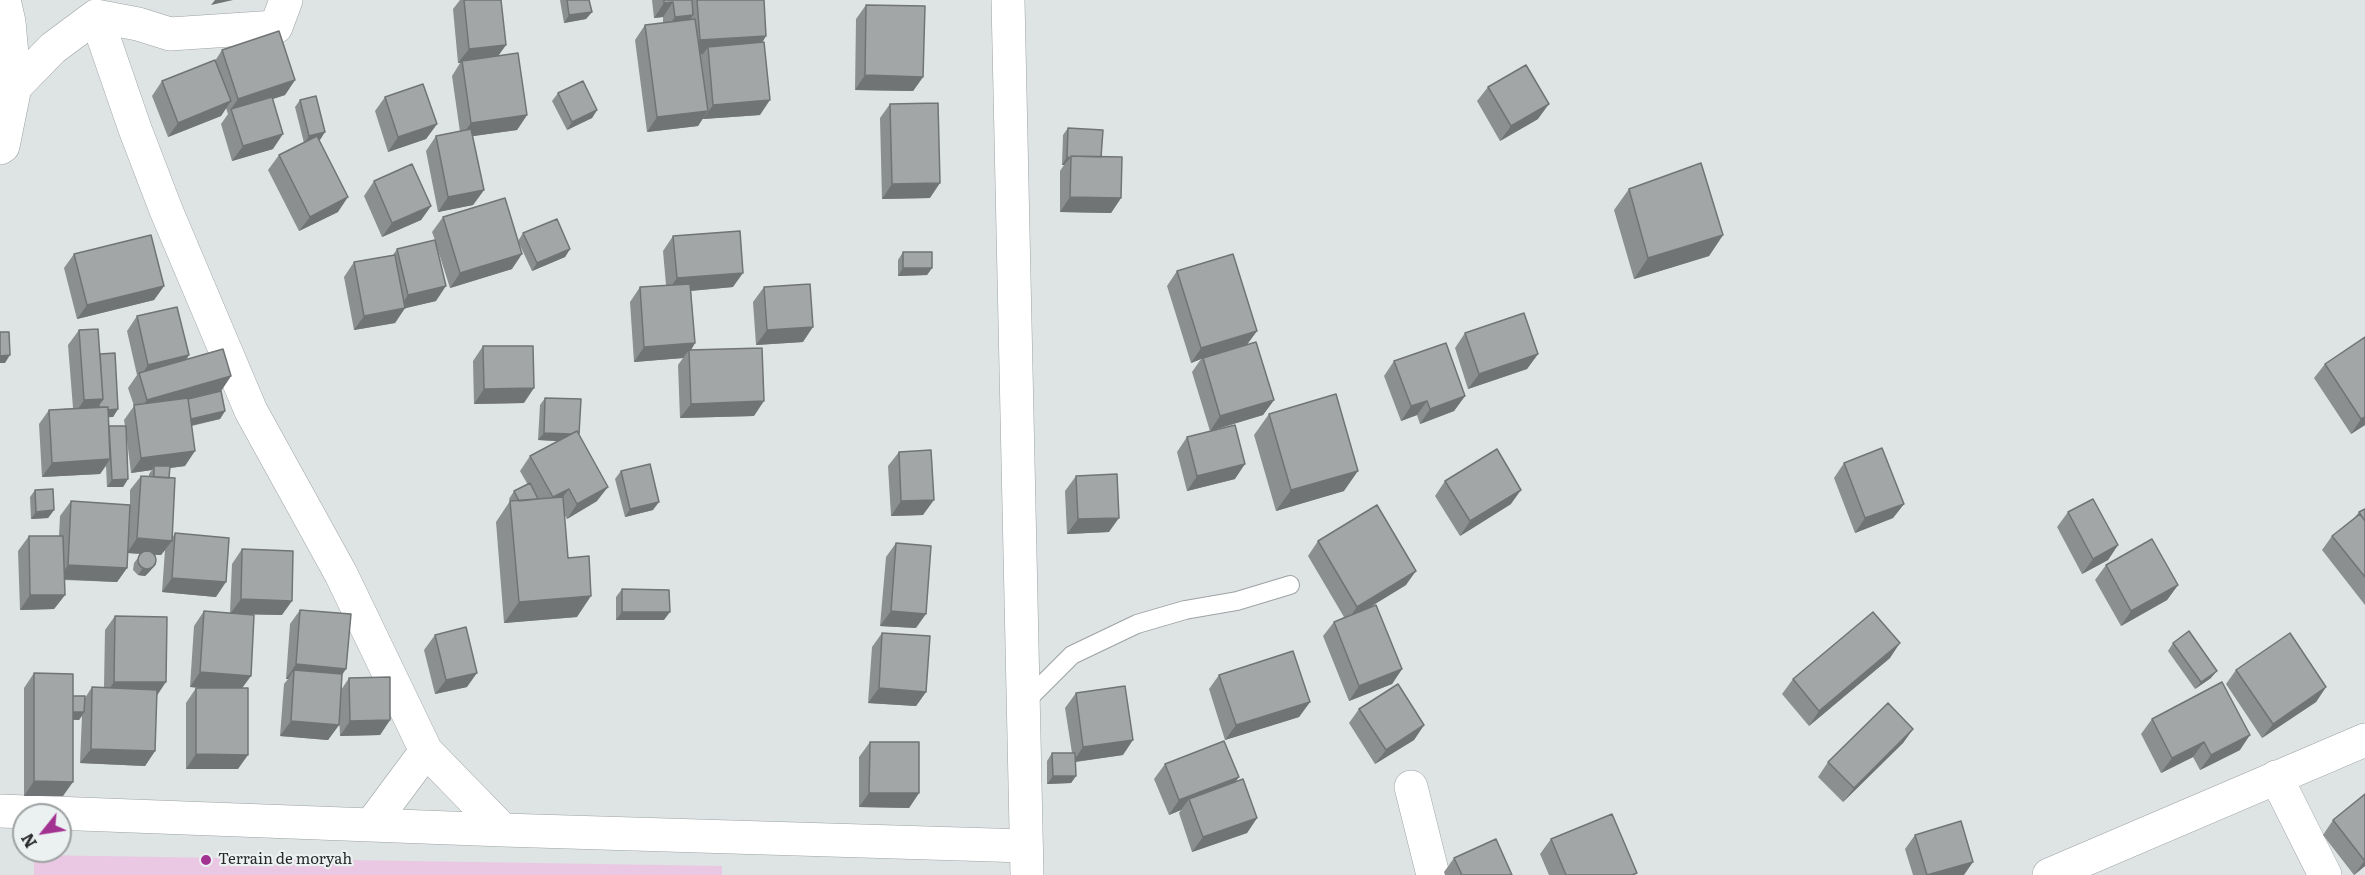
<!DOCTYPE html>
<html>
<head>
<meta charset="utf-8">
<style>
	body { margin:0 }
	#map { position:relative; width:2365px; height:875px; overflow:hidden; background:#dee3e4; font-family:Literata,serif }
	canvas { display:block }
	.north { position:absolute; left:12px; top:803px; width:60px; height:60px; box-sizing:border-box; background:#ebf0f1; border:2px solid #9da1a1; border-radius:50%; rotate:240deg; font-size:16px; font-weight:700; line-height:24px; text-align:center; color:#282a2a }
	.north::after { content:''; display:block; margin:auto; width:21px; height:27px; background:#a33391; clip-path:polygon(50% 0,100% 100%,50% 72%,0 100%) }
</style>
</head>
<body>
<div id="map">
<canvas width="2365" height="875"></canvas>
<div class="north">N</div>
</div>
<script>
const ctx = document.querySelector('canvas').getContext('2d');
ctx.lineJoin = 'round';
function paint(path, color) {
  ctx.fillStyle = color;
  ctx.fill(path, 'evenodd');
}
function poly(rows) {
  const path = new Path2D();
  for (const r of rows) {
    if (r.length === 3) {
      path.moveTo(r[0] + r[2], r[1]);
      path.arc(r[0], r[1], r[2], 0, 2 * Math.PI);
      continue;
    }
    path.moveTo(r[0], r[1]);
    for (let i = 2; i < r.length; i += 2) path.lineTo(r[i], r[i + 1]);
  }
  return path;
}
function trace(path, color, width, dash) {
  ctx.strokeStyle = color;
  ctx.lineWidth = width;
  ctx.lineCap = dash ? 'butt' : 'round';
  ctx.setLineDash(dash || []);
  ctx.stroke(path);
}
function label(font, color, halo, rows, align = 'center') {
  ctx.font = font + ' Literata,serif';
  ctx.lineWidth = 4.5;
  ctx.setLineDash([]);
  ctx.textBaseline = 'middle';
  ctx.strokeStyle = halo;
  ctx.fillStyle = color;
  for (const [text, x, y, turn = 0] of rows) {
    ctx.save();
    ctx.translate(x, y);
    ctx.rotate((+turn || 0) * Math.PI / 180);
    ctx.textAlign = isNaN(turn) ? turn : align;
    if (halo) ctx.strokeText(text, 0, 0);
    ctx.fillText(text, 0, 0);
    ctx.restore();
  }
}
paint(poly([
	[34,855,722,866,722,875,34,875]
]), '#eac7e2');
const lane = poly([
	[1023,704,1072,655,1137,624,1185,610,1237,601,1290,585]
]);
const street = poly([
	[96,16,135,129,166,210,251,411,341,574,426,751,503,830],
	[15,87,53,48,96,16,138,24,170,34,276,27,286,0],
	[0,148,3,146,15,87,9,22,4,0],
	[2276,777,2325,875],
	[1411,787,1433,875],
	[0,811,503,830,1026,846],
	[371,825,426,751],
	[2049,875,2365,740]
]);
const secondary = poly([
	[1008,0,1027,875]
]);
trace(lane, '#9da2a3', 20);
trace(street, '#9da2a3', 34);
trace(secondary, '#9da2a3', 34);
trace(lane, '#fff', 18);
trace(street, '#fff', 33);
trace(secondary, '#fff', 33);
paint(poly([
	[460,0,464,0,506,45,498,56,527,115,517,130,472,136,484,190,473,205,438,212,426,151,436,136,460,132,452,76,460,63,458,63,453,9],
	[560,0,589,0,592,12,586,19,564,23],
	[652,0,764,0,766,36,762,43,760,115,703,119,702,119,698,126,647,132,635,40,645,25,663,23,663,17,654,18],
	[866,5,923,77,913,91,855,90,856,19],
	[222,50,295,80,285,95,273,99,273,149,232,161,221,124,228,114,226,108,221,116,168,137,152,96,162,81,215,61],
	[1488,87,1538,119,1500,141,1477,101],
	[558,93,597,110,592,118,567,130,552,101],
	[385,97,437,124,426,139,388,152,375,111],
	[300,100,320,140,319,140,338,212,299,231,268,170,279,155,304,143,295,107],
	[890,104,930,198,882,199,880,118],
	[1068,128,1101,157,1121,198,1111,213,1060,212,1060,171,1064,165,1062,165,1063,135],
	[374,181,431,206,421,220,382,237,364,196],
	[1629,189,1723,235,1709,256,1634,279,1614,210],
	[443,217,512,269,450,288,435,241,436,301,405,308,395,323,354,330,344,277,354,262,393,255,397,249,435,240,432,232],
	[523,233,570,249,565,257,532,271,518,241],
	[673,236,733,287,691,291,695,343,691,350,754,416,680,418,678,365,683,358,634,362,630,302,640,287,666,285,663,251],
	[903,252,932,268,927,275,898,276,898,260],
	[74,254,164,286,154,300,77,319,64,268],
	[1177,271,1257,331,1247,344,1274,400,1263,415,1210,431,1192,372,1201,359,1191,363,1167,286],
	[764,287,803,342,756,345,753,302],
	[137,316,189,355,186,360,231,376,221,391,225,411,220,419,192,426,185,466,170,468,169,478,172,538,175,533,216,597,162,592,165,550,161,555,154,555,156,564,150,571,145,576,138,575,133,570,134,563,141,554,128,553,127,568,117,582,64,580,65,595,54,609,20,610,18,551,29,536,59,536,60,516,71,501,130,505,130,490,141,476,149,476,149,474,152,470,131,473,127,440,128,479,123,487,107,487,106,466,100,474,42,477,39,424,49,410,73,408,68,345,79,330,100,354,118,409,113,417,108,417,109,427,125,426,124,420,134,406,128,388,137,375,127,331],
	[1465,333,1538,354,1527,369,1468,389,1455,348],
	[2365,337,2365,425,2351,434,2314,378,2325,364],
	[483,346,524,403,474,404,473,361],
	[1394,361,1465,396,1454,411,1420,424,1417,415,1401,421,1384,376],
	[545,398,579,435,597,501,567,519,564,514,568,558,577,617,504,623,496,522,510,501,509,499,514,491,528,485,520,471,530,456,558,441,538,440,540,405],
	[1269,414,1344,491,1276,511,1254,435],
	[1187,437,1235,479,1187,491,1177,452],
	[899,452,923,515,891,516,888,466],
	[1844,463,1904,504,1893,518,1855,533,1834,478],
	[621,471,653,510,625,517,615,479],
	[1076,476,1109,532,1067,534,1065,491],
	[1445,481,1511,504,1460,536,1435,496],
	[35,490,54,510,48,518,31,519,30,497],
	[2365,509,2365,605,2322,550,2332,536,2355,517,2359,512],
	[2068,512,2118,545,2108,560,2082,574,2057,527],
	[1318,541,1406,585,1370,607,1402,669,1392,684,1349,701,1323,636,1334,622,1344,617,1308,556],
	[896,543,916,628,880,626,886,557],
	[242,549,282,615,246,614,238,769,186,769,186,703,196,688,201,688,190,687,194,626,204,611,230,613,232,564],
	[2106,565,2178,585,2167,600,2121,626,2095,580],
	[622,589,664,620,616,620,616,597],
	[300,610,342,675,341,690,349,678,390,720,380,735,340,736,339,715,339,725,328,740,280,736,284,684,288,679,286,679,290,624],
	[115,616,157,695,155,751,145,766,80,763,82,716,79,720,73,720,63,796,24,796,24,688,34,673,73,696,85,698,92,687,104,687,105,630],
	[882,633,926,692,916,706,868,703,872,647],
	[435,635,467,687,435,694,424,650],
	[2173,643,2211,678,2195,689,2168,651],
	[1890,658,1809,726,1782,694,1793,679],
	[2236,670,2326,687,2316,702,2262,738,2226,684],
	[1219,675,1310,702,1299,717,1225,740,1209,689],
	[1076,693,1123,755,1076,762,1076,776,1071,783,1047,784,1047,761,1052,753,1072,753,1065,708],
	[1359,709,1424,725,1414,740,1375,764,1349,723],
	[2152,719,2240,750,2200,770,2193,757,2161,773,2141,734],
	[1913,729,1903,743,1843,802,1818,777,1828,762],
	[870,742,919,793,909,808,859,807,859,757],
	[1165,764,1235,782,1257,818,1247,833,1192,852,1179,813,1181,810,1169,815,1154,779],
	[2365,794,2365,866,2354,875,2323,835,2333,820],
	[1915,835,1964,875,1913,875,1905,849],
	[1551,839,1636,875,1549,875,1540,854],
	[1454,858,1512,875,1445,875,1444,872]
]), '#8b8f90');
paint(poly([
	[215,0,233,0,211,5],
	[673,2,663,17,654,18,664,3],
	[592,12,586,19,564,23,569,15],
	[693,15,683,30,664,32,675,17],
	[766,36,756,51,708,47,703,54,690,55,700,40],
	[506,45,495,60,462,61,460,63,458,63,469,49],
	[865,75,923,77,913,91,855,90],
	[295,80,285,95,232,112,231,109,238,99],
	[770,100,760,115,703,119,713,105],
	[231,101,221,116,168,137,178,123],
	[1549,104,1538,119,1500,141,1511,126],
	[597,110,592,118,567,130,572,122],
	[708,111,698,126,647,132,657,117],
	[527,115,517,130,460,138,471,123],
	[437,124,426,139,388,152,398,137],
	[325,132,320,140,304,144,309,136],
	[283,134,273,149,232,161,243,146],
	[1067,157,1070,158,1064,165,1062,165],
	[940,183,930,198,882,199,892,184],
	[484,190,473,205,438,212,448,197],
	[348,197,338,212,299,231,310,217],
	[1070,197,1121,198,1111,213,1060,212],
	[431,206,421,220,382,237,392,223],
	[1723,235,1709,256,1634,279,1648,258],
	[570,249,565,257,532,271,537,263],
	[522,254,512,269,450,288,460,273],
	[903,268,932,268,927,275,898,276],
	[743,273,733,287,666,293,677,278],
	[164,286,154,300,77,319,87,305],
	[446,286,436,301,398,310,408,295],
	[405,308,395,323,354,330,364,316],
	[813,327,803,342,756,345,767,330],
	[1257,331,1246,346,1203,358,1201,359,1191,363,1201,348],
	[695,343,689,353,689,350,683,358,634,362,644,347],
	[1538,354,1527,369,1468,389,1479,374],
	[10,355,5,363,0,363,0,356],
	[189,355,179,370,140,377,148,365],
	[231,376,221,391,136,415,147,400],
	[534,388,524,403,474,404,484,389],
	[1465,396,1454,411,1420,424,1430,409],
	[103,399,93,413,74,415,84,400],
	[1274,400,1263,415,1210,431,1220,416],
	[764,401,754,416,680,418,691,404],
	[1427,401,1417,415,1401,421,1411,406],
	[118,409,113,417,94,418,99,410],
	[225,411,220,419,184,427,189,420],
	[2365,417,2365,425,2351,434,2361,419],
	[544,433,579,434,574,442,538,440],
	[195,451,185,466,154,470,154,466,152,470,131,473,141,458],
	[110,459,100,474,42,477,52,463],
	[1245,464,1235,479,1187,491,1197,476],
	[1358,471,1344,491,1276,511,1291,490],
	[128,479,123,487,107,487,112,480],
	[608,487,597,501,567,519,577,504],
	[569,489,558,503,543,512,553,497],
	[1521,490,1511,504,1460,536,1470,521],
	[934,500,923,515,891,516,901,501],
	[659,502,653,510,625,517,630,509],
	[1904,504,1893,518,1855,533,1865,518],
	[54,510,48,518,31,519,36,512],
	[1119,518,1109,532,1067,534,1078,519],
	[137,538,172,541,161,555,127,553],
	[2118,545,2108,560,2082,574,2093,559],
	[156,564,150,571,145,576,138,575,143,568],
	[68,565,127,568,117,582,58,579],
	[1416,571,1406,585,1347,621,1357,607],
	[172,578,226,582,216,597,162,592],
	[2178,585,2167,600,2121,626,2131,611],
	[30,595,65,595,54,609,20,610],
	[591,596,577,617,504,623,519,602],
	[241,599,292,601,282,615,230,614],
	[891,611,926,614,916,628,880,626],
	[622,612,670,612,664,620,616,620],
	[1900,643,1890,658,1809,726,1819,711],
	[296,664,346,669,336,684,294,670,288,679,286,679],
	[1402,669,1392,684,1349,701,1359,686],
	[2217,671,2211,678,2195,689,2201,682],
	[200,672,251,676,240,691,190,687],
	[477,673,467,687,435,694,446,680],
	[114,682,166,682,156,697,104,696],
	[2326,687,2316,702,2262,738,2273,724],
	[879,688,926,692,916,706,868,703],
	[1310,702,1299,717,1225,740,1236,725],
	[71,712,84,712,79,720,66,719],
	[390,720,380,735,340,736,350,721],
	[291,721,339,725,328,740,280,736],
	[1424,725,1414,740,1375,764,1386,750],
	[1913,729,1903,743,1843,802,1854,788],
	[2250,735,2240,750,2200,770,2211,755],
	[1133,740,1123,755,1073,762,1083,747],
	[2204,742,2193,757,2161,773,2172,758],
	[91,749,155,751,145,766,80,763],
	[196,754,248,755,238,769,186,769],
	[1053,776,1076,776,1071,783,1047,784],
	[1239,777,1228,792,1189,799,1181,810,1169,815,1179,800],
	[34,781,73,782,63,796,24,796],
	[869,793,919,793,909,808,859,807],
	[1257,818,1247,833,1192,852,1203,837],
	[2365,860,2365,866,2354,875],
	[1973,862,1964,875,1928,875]
]), '#717475');
const building = poly([
	[464,0,501,0,506,45,469,49,464,0],
	[567,0,589,0,592,12,569,15,567,0],
	[664,0,692,0,693,15,675,17,673,2,664,3,664,0],
	[697,0,764,0,766,36,700,40,697,0],
	[866,5,925,6,923,77,865,75,866,5],
	[695,19,708,111,657,117,645,25,695,19],
	[279,31,295,80,238,99,222,50,279,31],
	[764,42,770,100,713,105,708,47,764,42],
	[518,53,527,115,471,123,462,61,518,53],
	[215,60,231,101,178,123,162,81,215,60],
	[1526,65,1549,104,1511,126,1488,87,1526,65],
	[583,81,597,110,572,122,558,93,583,81],
	[423,84,437,124,398,137,385,97,423,84],
	[316,96,325,132,309,136,300,100,316,96],
	[272,97,283,134,243,146,231,109,272,97],
	[938,103,940,183,892,184,890,104,938,103],
	[1068,128,1103,130,1101,157,1071,156,1071,158,1067,157,1068,128],
	[471,129,484,190,448,197,436,136,471,129],
	[317,136,348,197,310,217,279,155,317,136],
	[1071,156,1122,157,1121,198,1070,197,1071,156],
	[1701,163,1723,235,1648,258,1629,189,1701,163],
	[412,164,431,206,392,223,374,181,412,164],
	[505,198,522,254,460,273,443,217,505,198],
	[557,219,570,249,537,263,523,233,557,219],
	[740,231,743,273,677,278,673,236,740,231],
	[151,235,164,286,87,305,74,254,151,235],
	[435,240,446,286,408,295,397,249,435,240],
	[903,252,932,252,932,268,903,268,903,252],
	[1233,254,1257,331,1201,348,1177,271,1233,254],
	[395,255,405,308,364,316,354,262,395,255],
	[690,284,695,343,644,347,640,287,690,284],
	[810,284,813,327,767,330,764,287,810,284],
	[177,307,189,355,148,365,137,316,177,307],
	[1524,313,1538,354,1479,374,1465,333,1524,313],
	[98,329,103,399,84,400,79,330,98,329],
	[0,332,9,332,10,355,0,356,0,332],
	[2365,337,2365,417,2361,419,2325,364,2365,337],
	[1256,342,1274,400,1220,416,1203,358,1256,342],
	[1446,343,1465,396,1430,409,1427,401,1411,406,1394,361,1446,343],
	[483,346,533,346,534,388,484,389,483,346],
	[762,348,764,401,691,404,689,350,762,348],
	[223,349,231,376,147,400,139,373,223,349],
	[115,353,118,409,108,410,108,407,99,407,99,404,103,399,100,354,115,353],
	[221,391,225,411,191,419,188,399,221,391],
	[1336,394,1358,471,1291,490,1269,414,1336,394],
	[188,398,195,451,141,458,134,405,188,398],
	[545,398,581,399,579,434,577,431,571,434,544,433,545,398],
	[108,407,110,459,52,463,49,410,108,407],
	[1235,425,1245,464,1197,476,1187,437,1235,425],
	[109,426,126,426,128,479,112,480,109,426],
	[577,431,608,487,577,504,569,489,553,497,530,456,577,431],
	[1882,448,1904,504,1865,518,1844,463,1882,448],
	[1497,449,1521,490,1470,521,1445,481,1497,449],
	[931,450,934,500,901,501,899,452,931,450],
	[650,464,659,502,630,509,621,471,650,464],
	[154,466,170,466,169,478,154,477,154,466],
	[1117,474,1119,518,1078,519,1076,476,1117,474],
	[141,476,175,478,172,541,137,538,141,476],
	[530,483,538,499,519,501,514,491,530,483],
	[53,489,54,510,36,512,35,490,53,489],
	[563,497,568,558,589,556,591,596,519,602,510,501,563,497],
	[2093,499,2118,545,2093,559,2068,512,2093,499],
	[71,501,130,505,127,568,68,565,71,501],
	[1377,505,1416,571,1357,607,1318,541,1377,505],
	[2365,509,2365,521,2359,512,2365,509],
	[2360,514,2365,521,2365,577,2332,536,2360,514],
	[175,533,229,538,226,582,172,578,175,533],
	[29,536,63,536,65,595,30,595,29,536],
	[2152,539,2178,585,2131,611,2106,565,2152,539],
	[896,543,931,546,926,614,891,611,896,543],
	[242,549,293,551,292,601,241,599,242,549],
	[147,560,9],
	[622,589,669,590,670,612,622,612,622,589],
	[1376,605,1402,669,1359,686,1334,622,1376,605],
	[300,610,351,614,346,669,296,664,300,610],
	[204,611,254,615,251,676,200,672,204,611],
	[1873,612,1900,643,1819,711,1793,679,1873,612],
	[115,616,167,617,166,682,114,682,115,616],
	[466,627,477,673,446,680,435,635,466,627],
	[2189,631,2217,671,2201,682,2173,643,2189,631],
	[882,633,930,636,926,692,879,688,882,633],
	[2290,633,2326,687,2273,724,2236,670,2290,633],
	[1293,651,1310,702,1236,725,1219,675,1293,651],
	[294,670,342,674,339,725,291,721,294,670],
	[34,673,73,674,73,782,34,781,34,673],
	[390,677,390,720,350,721,349,678,390,677],
	[2222,682,2250,735,2211,755,2204,742,2172,758,2152,719,2222,682],
	[1398,684,1424,725,1386,750,1359,709,1398,684],
	[1125,686,1133,740,1083,747,1076,693,1125,686],
	[92,687,157,690,155,751,91,749,92,687],
	[196,688,248,688,248,755,196,754,196,688],
	[73,696,85,696,84,712,73,712,73,696],
	[1888,703,1913,729,1854,788,1828,762,1888,703],
	[1224,741,1239,777,1179,800,1165,764,1224,741],
	[870,742,919,742,919,793,869,793,870,742],
	[1052,753,1075,753,1076,776,1053,776,1052,753],
	[1243,779,1257,818,1203,837,1189,799,1243,779],
	[2365,794,2365,860,2364,860,2333,820,2365,794],
	[1612,814,1637,873,1632,875,1566,875,1551,839,1612,814],
	[1961,821,1973,862,1927,875,1915,835,1961,821],
	[1496,839,1512,875,1462,875,1454,858,1496,839]
]);
paint(building, '#a2a6a7');
trace(building, '#717475', 1.5);
for (const [x, y, r, color] of [
	[206,860,6,"#a33391"]
]) {
  const dot = new Path2D();
  dot.arc(x, y, r, 0, 2 * Math.PI);
  ctx.fillStyle = color;
  ctx.fill(dot);
  trace(dot, '#ebf0f1', 2);
}
label('15px', '#282a2a', '#ebf0f1', [
	["Terrain de moryah",218,860]
], 'left');
</script>
</body>
</html>
